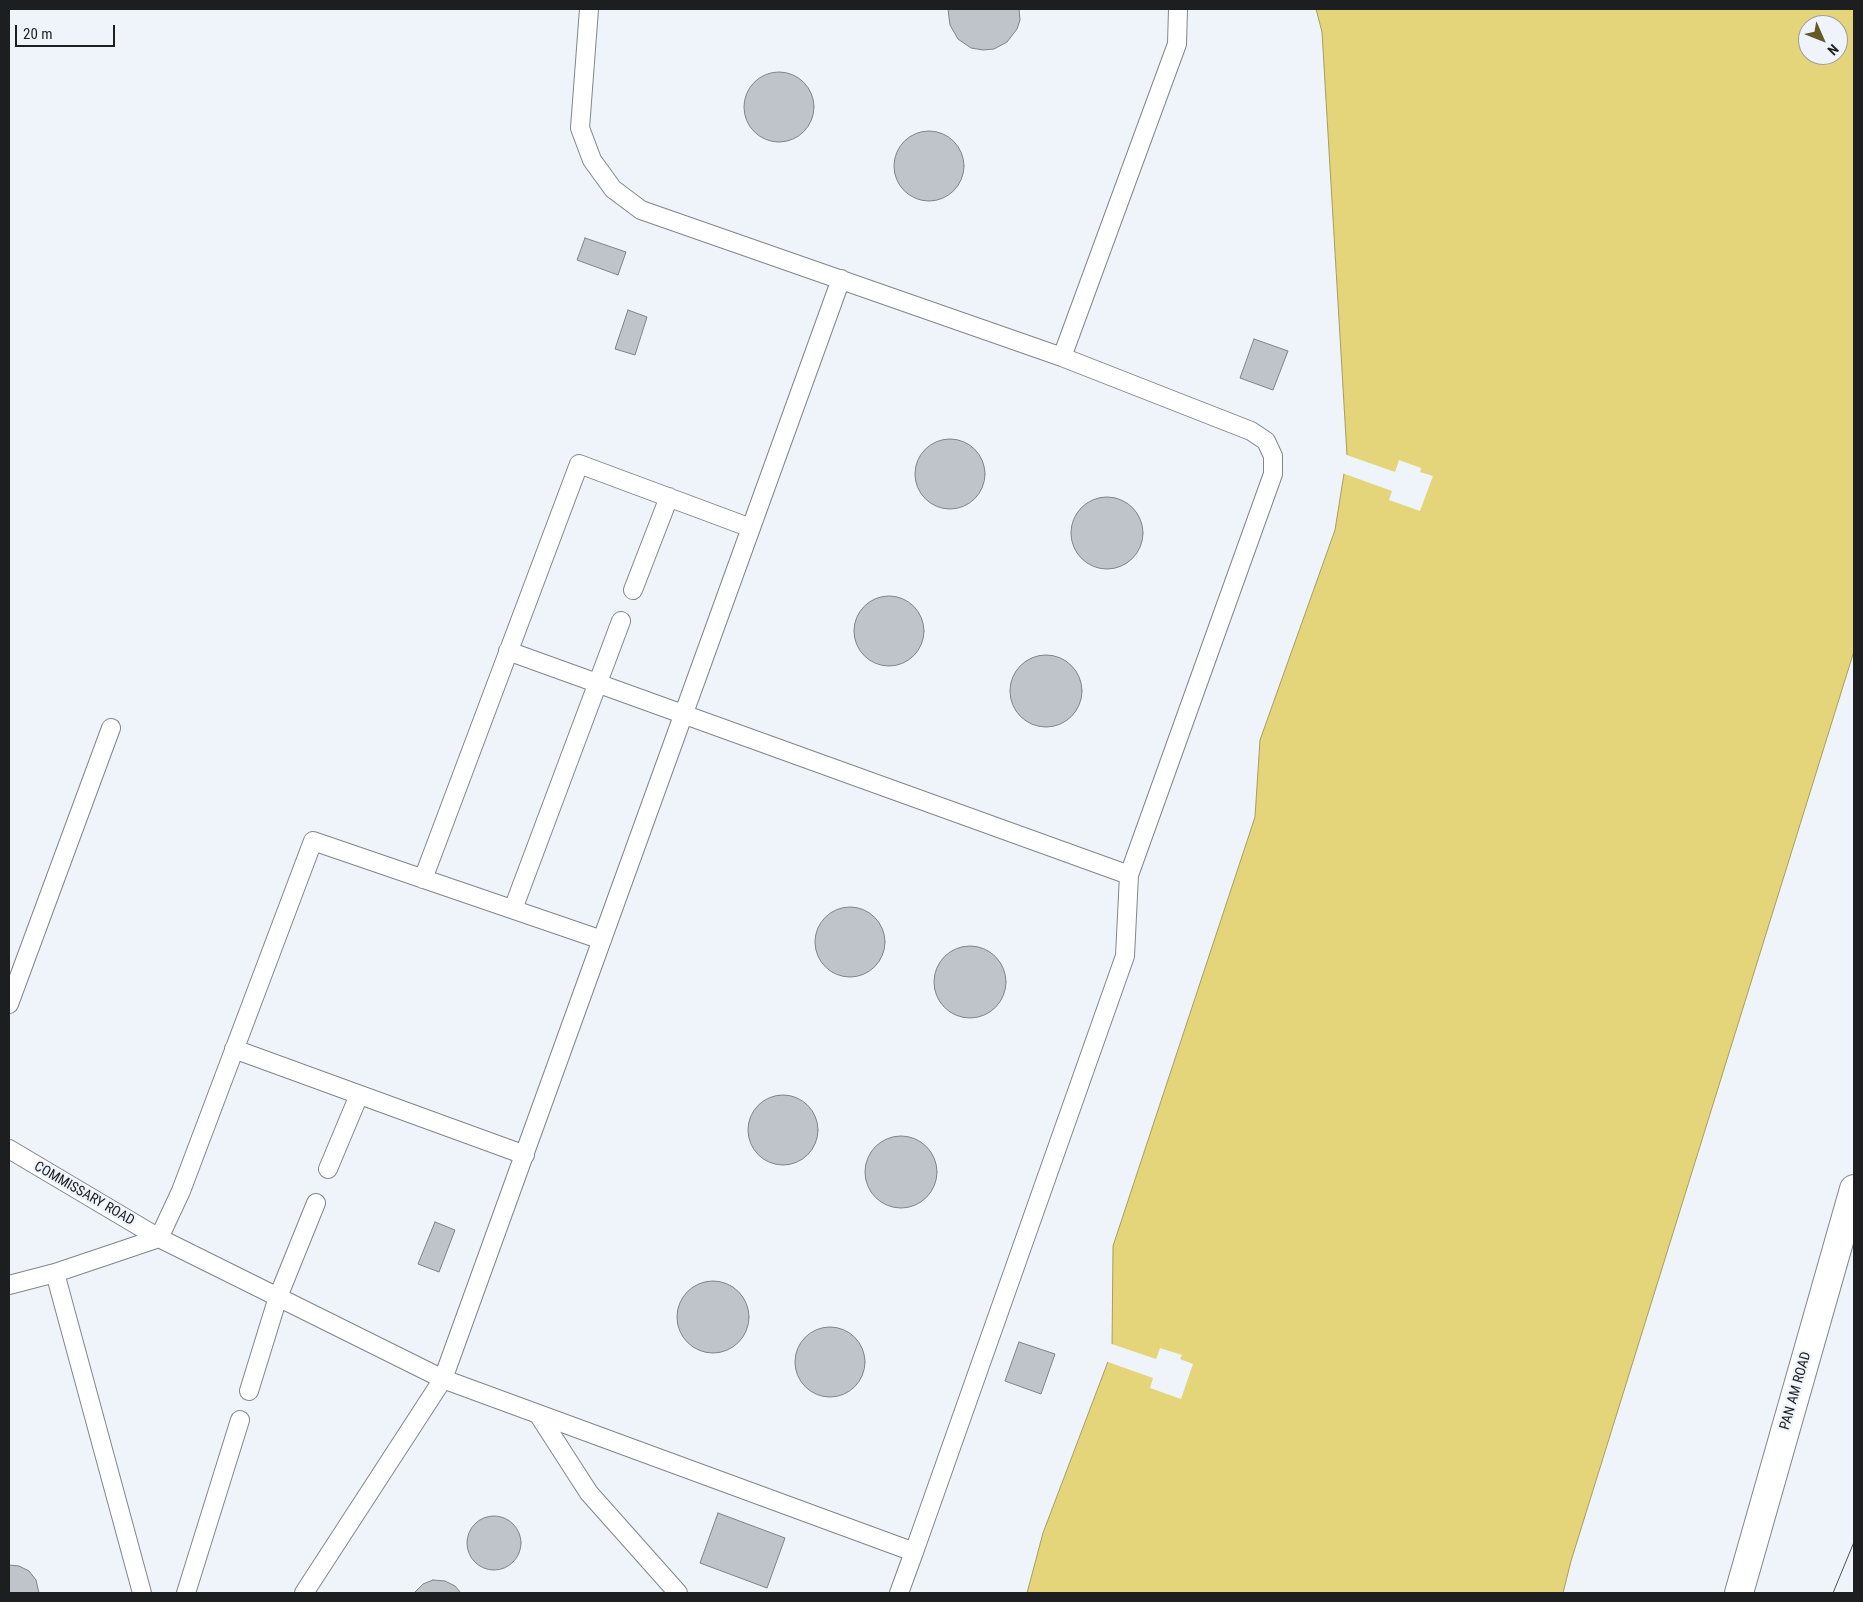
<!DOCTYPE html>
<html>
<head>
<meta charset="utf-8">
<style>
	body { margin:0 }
	#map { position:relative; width:1863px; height:1602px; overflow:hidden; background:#eef4f9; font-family:"Roboto Condensed",sans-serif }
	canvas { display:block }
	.frame { position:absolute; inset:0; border:10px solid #1c1e20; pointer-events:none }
	.north { position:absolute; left:1798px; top:15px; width:50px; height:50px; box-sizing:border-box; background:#eef4f9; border:1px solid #9a9ea2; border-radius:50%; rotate:134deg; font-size:14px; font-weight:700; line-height:20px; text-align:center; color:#1c1e20 }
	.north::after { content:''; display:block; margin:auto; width:18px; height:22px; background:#635a26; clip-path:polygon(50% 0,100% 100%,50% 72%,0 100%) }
	.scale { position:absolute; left:15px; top:25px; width:100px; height:22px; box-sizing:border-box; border:2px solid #1c1e20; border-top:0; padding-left:6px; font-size:15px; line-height:18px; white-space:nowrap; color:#1c1e20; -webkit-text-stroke:4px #eef4f9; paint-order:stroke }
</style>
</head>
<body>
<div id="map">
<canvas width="1863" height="1602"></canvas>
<div class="frame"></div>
<div class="north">N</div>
<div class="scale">20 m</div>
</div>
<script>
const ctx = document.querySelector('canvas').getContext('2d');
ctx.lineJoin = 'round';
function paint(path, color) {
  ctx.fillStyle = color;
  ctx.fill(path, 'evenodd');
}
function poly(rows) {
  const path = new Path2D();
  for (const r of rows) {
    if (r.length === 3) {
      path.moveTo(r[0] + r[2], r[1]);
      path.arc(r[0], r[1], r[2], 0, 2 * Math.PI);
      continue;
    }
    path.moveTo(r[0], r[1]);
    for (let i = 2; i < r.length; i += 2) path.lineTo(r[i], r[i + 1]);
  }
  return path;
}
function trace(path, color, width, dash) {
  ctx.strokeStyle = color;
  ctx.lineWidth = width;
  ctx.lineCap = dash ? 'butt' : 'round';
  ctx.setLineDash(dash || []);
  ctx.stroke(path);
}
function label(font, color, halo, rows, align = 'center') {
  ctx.font = font + ' "Roboto Condensed",sans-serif';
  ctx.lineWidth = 4.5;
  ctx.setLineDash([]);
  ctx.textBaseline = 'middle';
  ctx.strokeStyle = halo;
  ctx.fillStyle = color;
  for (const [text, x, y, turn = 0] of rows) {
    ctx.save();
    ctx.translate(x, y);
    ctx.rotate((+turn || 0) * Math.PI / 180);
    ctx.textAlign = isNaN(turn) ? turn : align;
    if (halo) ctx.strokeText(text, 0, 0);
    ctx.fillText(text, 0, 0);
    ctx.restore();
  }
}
const water = poly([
	[1316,9,1854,9,1854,651,1571,1561,1563,1593,1027,1593,1043,1533,1112,1351,1113,1246,1255,817,1260,740,1335,530,1347,455,1322,32,1316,9],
	[1808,25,1838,25,1838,55,1808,55,1808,25]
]);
paint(water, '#e4d47a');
trace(water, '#a89d5f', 1);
paint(poly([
	[1344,454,1395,472,1399,460,1421,468,1420,472,1433,476,1420,511,1389,500,1392,491,1342,473],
	[1109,1343,1156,1359,1160,1348,1182,1355,1180,1359,1193,1364,1181,1399,1150,1388,1153,1378,1105,1361,1109,1351]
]), '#eef4f9');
const building = poly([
	[948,9,1019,9,1020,20,1017,29,1007,42,994,49,983,50,971,48,958,39,950,25,948,9],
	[779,107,35],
	[929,166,35],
	[585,238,626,252,618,275,577,260,585,238],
	[628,310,647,317,635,355,615,349,628,310],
	[1254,339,1288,351,1273,390,1240,378,1254,339],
	[950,474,35],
	[1107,533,36],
	[889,631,35],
	[1046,691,36],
	[850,942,35],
	[970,982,36],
	[783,1130,35],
	[901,1172,36],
	[435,1222,455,1230,439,1272,418,1264,435,1222],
	[713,1317,36],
	[830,1362,35],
	[1019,1342,1055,1354,1041,1394,1005,1381,1019,1342],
	[718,1513,785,1538,767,1588,700,1563,718,1513],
	[494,1543,27],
	[9,1565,19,1566,29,1571,36,1580,39,1593,9,1593,9,1565],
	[433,1580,445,1581,455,1586,461,1593,414,1593,423,1584,433,1580]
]);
paint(building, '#bec4c9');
trace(building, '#7d8388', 1);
const lane = poly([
	[1062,357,1177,44,1178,9],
	[633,590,669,497],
	[508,651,1129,875],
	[423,879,579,464,751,528],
	[513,909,621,621],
	[9,1004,111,728],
	[234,1049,525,1155],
	[9,1149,159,1238,443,1379,914,1552,1125,956,1129,875,1273,474,1273,456,1266,441,1251,431,1062,357,641,210,613,189,592,160,580,128,589,9],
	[328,1169,359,1095],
	[55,1273,142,1593],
	[9,1285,55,1273,159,1238,181,1191,313,841,602,940],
	[249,1391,278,1297,316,1203],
	[538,1414,589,1493,678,1593],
	[186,1593,240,1420],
	[304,1593,443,1379,841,279],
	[899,1593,914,1552]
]);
const secondary = poly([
	[1739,1593,1854,1189]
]);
trace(lane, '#80868a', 20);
trace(secondary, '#80868a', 30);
trace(lane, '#fff', 18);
trace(secondary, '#fff', 28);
trace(poly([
	[1833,1593,1854,1542]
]), '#4e5154', 1);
label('14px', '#1c1e20', '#eef4f9', [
	["COMMISSARY ROAD",84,1194,30],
	["PAN AM ROAD",1796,1391,-74]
]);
</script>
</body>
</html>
